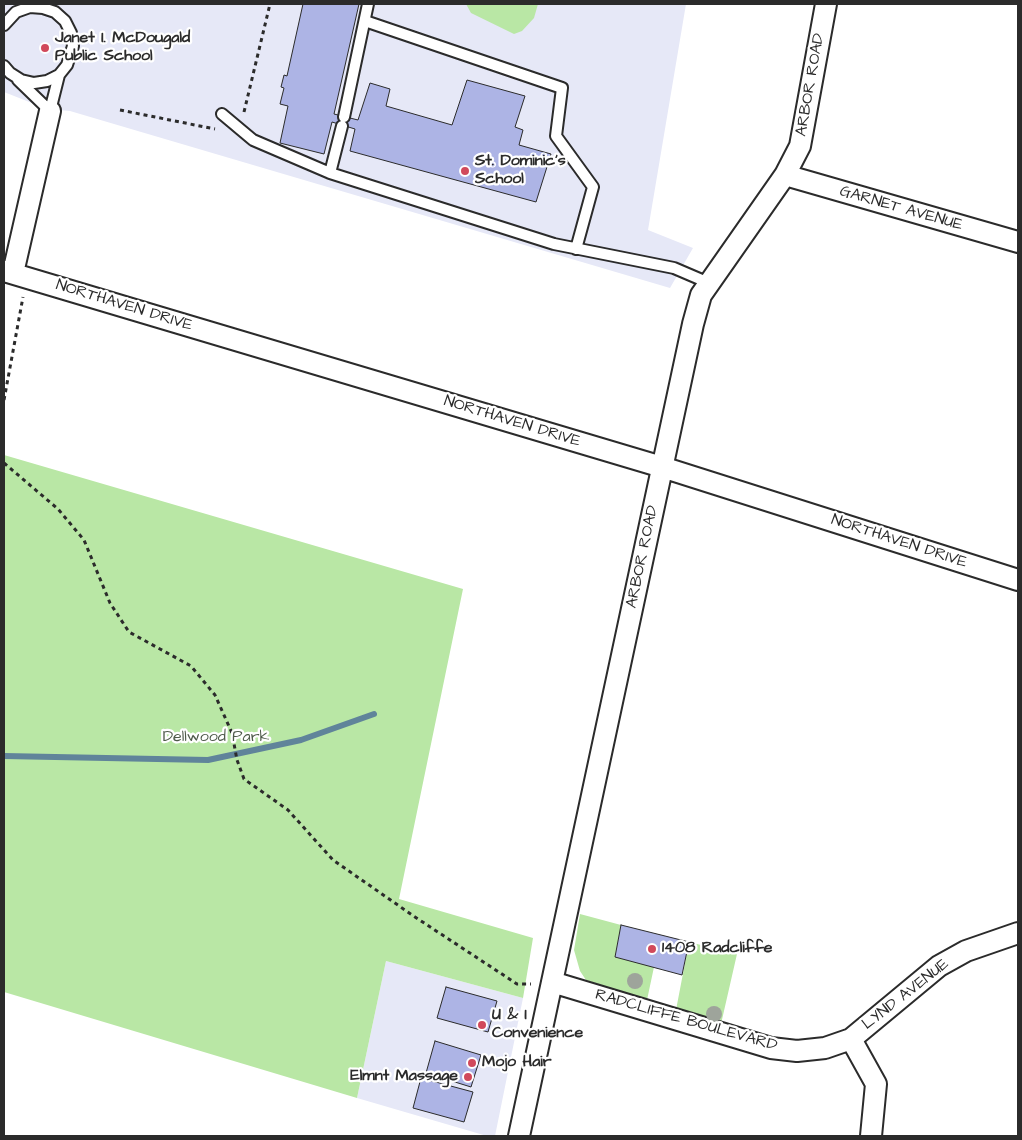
<!DOCTYPE html>
<html>
<head>
<meta charset="utf-8">
<style>
	body { margin:0 }
	#map { position:relative; width:1022px; height:1140px; overflow:hidden; background:#fff; font-family:"Architects Daughter",sans-serif }
	canvas { display:block }
	.frame { position:absolute; inset:0; border:5px solid #2b2b2b; pointer-events:none }
</style>
</head>
<body>
<div id="map">
<canvas width="1022" height="1140"></canvas>
<div class="frame"></div>
</div>
<script>
const ctx = document.querySelector('canvas').getContext('2d');
ctx.lineJoin = 'round';
function paint(path, color) {
  ctx.fillStyle = color;
  ctx.fill(path, 'evenodd');
}
function poly(rows) {
  const path = new Path2D();
  for (const r of rows) {
    path.moveTo(r[0], r[1]);
    for (let i = 2; i < r.length; i += 2) path.lineTo(r[i], r[i + 1]);
  }
  return path;
}
function trace(path, color, width, dash) {
  ctx.strokeStyle = color;
  ctx.lineWidth = width;
  ctx.lineCap = dash ? 'butt' : 'round';
  ctx.setLineDash(dash || []);
  ctx.stroke(path);
}
function label(font, color, halo, rows, align = 'center') {
  ctx.font = font + ' "Architects Daughter",sans-serif';
  ctx.lineWidth = 4.5;
  ctx.setLineDash([]);
  ctx.textBaseline = 'middle';
  ctx.strokeStyle = halo;
  ctx.fillStyle = color;
  for (const [text, x, y, turn = 0] of rows) {
    ctx.save();
    ctx.translate(x, y);
    ctx.rotate((+turn || 0) * Math.PI / 180);
    ctx.textAlign = isNaN(turn) ? turn : align;
    if (halo) ctx.strokeText(text, 0, 0);
    ctx.fillText(text, 0, 0);
    ctx.restore();
  }
}
paint(poly([
	[4,4,686,4,648,230,693,248,670,288,70,111,47,109,4,92],
	[386,961,523,998,495,1136,487,1136,357,1098]
]), '#e6e8f7');
paint(poly([
	[466,4,538,4,534,18,522,31,514,34,471,13],
	[4,455,463,589,399,899,533,938,523,998,386,961,357,1098,4,992],
	[580,914,621,925,615,957,654,967,647,1000,586,980,580,971,574,950],
	[689,942,737,954,721,1024,676,1010]
]), '#b9e7a5');
trace(poly([
	[4,756,208,760,301,740,374,714]
]), '#60849a', 6);
const building = poly([
	[303,4,359,4,334,114,358,120,370,83,390,89,386,106,452,125,467,80,525,96,515,127,523,130,519,145,551,154,536,202,350,151,355,129,332,122,324,154,280,143,288,106,280,104,284,88,281,87,284,75,287,76,303,4],
	[621,925,689,942,682,975,615,957,621,925],
	[446,987,497,1001,488,1032,437,1018,446,987],
	[435,1041,481,1055,471,1087,426,1073,435,1041],
	[421,1078,473,1092,464,1122,413,1108,421,1078]
]);
paint(building, '#adb4e5');
trace(building, '#2b2b2b', 1);
const lane = poly([
	[365,21,562,88,556,136,593,187,576,249],
	[4,25,16,12,30,7,43,8,55,12,65,21,71,33,73,46,67,65,59,75,47,81,34,83,21,80,10,73,4,66],
	[18,80,50,111,59,75],
	[222,114,253,140,330,173],
	[344,117,368,4],
	[342,126,330,173,554,244,674,268,709,283]
]);
const street = poly([
	[785,175,1018,242],
	[4,271,662,467,1018,580],
	[13,273,50,111],
	[552,982,771,1048,797,1051,825,1048,851,1039,939,966,966,951,1018,933],
	[851,1039,876,1084,871,1136],
	[519,1136,693,324,701,295,785,175,800,146,826,4]
]);
trace(lane, '#2b2b2b', 14);
trace(street, '#2b2b2b', 24);
trace(poly([
	[120,110,215,129],
	[244,112,270,4],
	[4,400,23,297],
	[4,463,58,509,84,540,110,603,129,632,191,666,215,695,232,733,237,760,244,779,288,810,333,860,415,917,517,984,531,984]
]), '#2b2b2b', 3, [4, 4]);
trace(lane, '#fff', 10);
trace(street, '#fff', 20);
ctx.fillStyle = '#9ea49b';
for (const [x, y] of [
	[635,981],
	[714,1014]
]) {
  ctx.beginPath();
  ctx.arc(x, y, 8, 0, 2 * Math.PI);
  ctx.fill();
}
for (const [x, y, r, color] of [
	[45,48,5,"#d1495b"],
	[465,171,5,"#d1495b"],
	[652,949,5,"#d1495b"],
	[482,1025,5,"#d1495b"],
	[472,1063,5,"#d1495b"],
	[468,1077,5,"#d1495b"]
]) {
  const dot = new Path2D();
  dot.arc(x, y, r, 0, 2 * Math.PI);
  ctx.fillStyle = color;
  ctx.fill(dot);
  trace(dot, '#fff', 2);
}
label('bold 16px', '#2b2b2b', '#fff', [
	["Janet I. McDougald",55,39],
	["Public School",55,57],
	["St. Dominic's",475,162],
	["School",475,180],
	["1408 Radcliffe",662,949],
	["U & I",492,1016],
	["Convenience",492,1034],
	["Mojo Hair",482,1063],
	["Elmnt Massage",458,1077,"right"]
], 'left');
label('16px', '#2b2b2b', '#fff', [
	["ARBOR ROAD",811,85,-80],
	["GARNET AVENUE",901,209,16],
	["NORTHAVEN DRIVE",124,306,17],
	["NORTHAVEN DRIVE",512,422,17],
	["NORTHAVEN DRIVE",899,542,18],
	["ARBOR ROAD",643,557,-78],
	["LYND AVENUE",906,995,-38],
	["RADCLIFFE BOULEVARD",686,1021,16]
]);
label('16px', '#4e5a4a', '#fff', [
	["Dellwood Park",216,738]
]);
</script>
</body>
</html>
